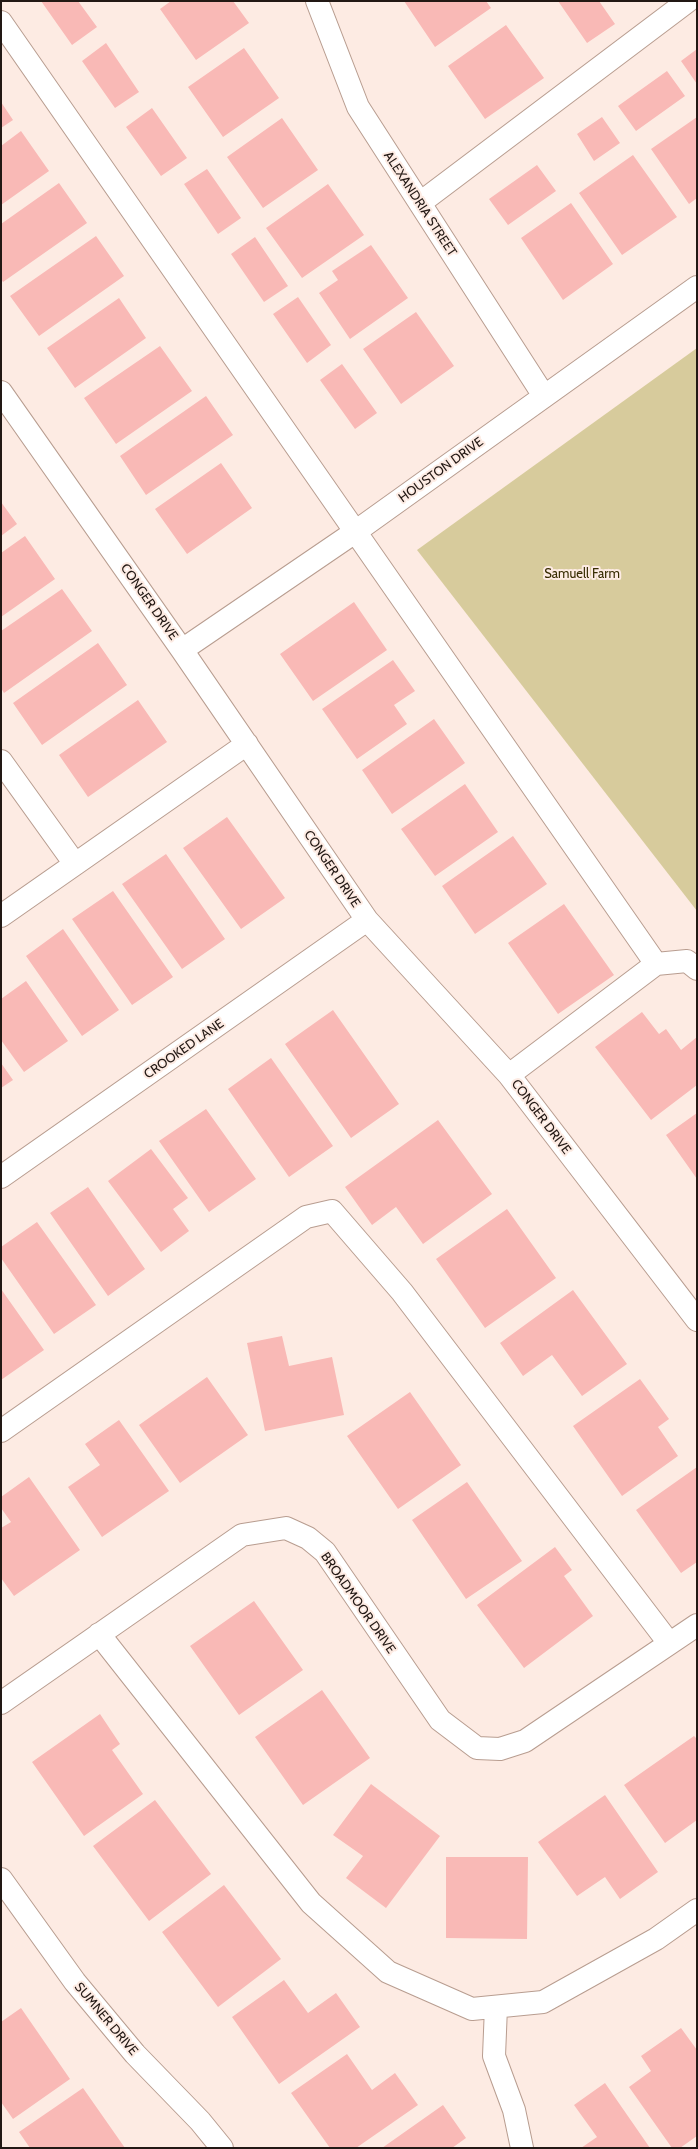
<!DOCTYPE html>
<html>
<head>
<meta charset="utf-8">
<style>
	body { margin:0 }
	#map { position:relative; width:698px; height:2149px; overflow:hidden; background:#fdebe3; font-family:Cabin,sans-serif }
	canvas { display:block }
	.frame { position:absolute; inset:0; border:2px solid #221814; pointer-events:none }
</style>
</head>
<body>
<div id="map">
<canvas width="698" height="2149"></canvas>
<div class="frame"></div>
</div>
<script>
const ctx = document.querySelector('canvas').getContext('2d');
ctx.lineJoin = 'round';
function paint(path, color) {
  ctx.fillStyle = color;
  ctx.fill(path, 'evenodd');
}
function poly(rows) {
  const path = new Path2D();
  for (const r of rows) {
    path.moveTo(r[0], r[1]);
    for (let i = 2; i < r.length; i += 2) path.lineTo(r[i], r[i + 1]);
  }
  return path;
}
function trace(path, color, width, dash) {
  ctx.strokeStyle = color;
  ctx.lineWidth = width;
  ctx.lineCap = dash ? 'butt' : 'round';
  ctx.setLineDash(dash || []);
  ctx.stroke(path);
}
function label(font, color, halo, rows, align = 'center') {
  ctx.font = font + ' Cabin,sans-serif';
  ctx.lineWidth = 4;
  ctx.setLineDash([]);
  ctx.textBaseline = 'middle';
  ctx.strokeStyle = halo;
  ctx.fillStyle = color;
  for (const [text, x, y, turn = 0] of rows) {
    ctx.save();
    ctx.translate(x, y);
    ctx.rotate((+turn || 0) * Math.PI / 180);
    ctx.textAlign = isNaN(turn) ? turn : align;
    if (halo) ctx.strokeText(text, 0, 0);
    ctx.fillText(text, 0, 0);
    ctx.restore();
  }
}
paint(poly([
	[697,348,697,911,417,550]
]), '#d7cb9c');
paint(poly([
	[41,1,78,1,97,27,72,45],
	[171,1,233,1,249,23,196,60,160,9],
	[404,1,486,1,491,8,435,47],
	[558,1,599,1,615,24,587,43],
	[506,25,544,78,485,119,448,66],
	[106,43,139,92,115,108,82,61],
	[244,48,279,98,223,137,188,87],
	[697,49,697,84,681,61],
	[667,71,685,96,636,131,618,106],
	[1,102,13,120,1,128],
	[152,108,187,158,161,176,126,127],
	[602,117,620,143,594,161,577,134],
	[697,117,697,198,689,204,651,149],
	[282,118,318,170,263,208,227,157],
	[21,131,49,171,1,205,1,146],
	[633,155,677,217,622,255,579,193],
	[537,165,556,191,508,225,489,199],
	[207,169,241,218,218,234,184,184],
	[59,183,87,223,3,282,1,279,1,224],
	[328,184,364,235,302,278,266,228],
	[571,203,613,264,563,300,521,238],
	[96,236,124,276,39,336,10,296],
	[255,237,288,286,264,302,231,254],
	[371,245,408,298,350,339,319,293,338,280,332,271],
	[298,297,331,345,307,363,273,314],
	[119,298,146,338,75,388,47,348],
	[416,312,454,366,401,404,363,349],
	[160,346,192,391,116,444,84,398],
	[342,364,377,413,355,429,320,380],
	[206,396,233,435,146,495,120,456],
	[221,463,252,508,187,554,155,509],
	[1,502,17,524,1,536],
	[25,536,55,579,1,617,1,553],
	[62,589,92,631,4,693,1,688,1,631],
	[354,602,387,650,313,701,280,654],
	[98,643,127,685,42,745,13,703],
	[393,660,415,691,394,705,407,724,357,759,322,709],
	[138,700,167,742,88,797,59,755],
	[434,719,465,763,392,814,362,770],
	[465,784,498,832,435,876,401,829],
	[227,817,285,898,241,929,183,848],
	[513,836,547,884,475,934,442,886],
	[166,854,225,939,182,969,122,884],
	[113,891,173,977,132,1005,72,919],
	[564,904,614,975,558,1014,508,943],
	[63,929,119,1010,82,1036,26,956],
	[26,981,68,1041,24,1072,1,1040,1,999],
	[333,1010,399,1104,351,1138,285,1044],
	[642,1012,659,1034,666,1029,681,1050,697,1037,697,1085,651,1120,595,1047],
	[271,1058,333,1146,289,1177,228,1089],
	[1,1063,13,1080,1,1088],
	[206,1109,256,1179,209,1212,159,1141],
	[697,1113,697,1179,666,1135],
	[438,1120,492,1194,423,1244,396,1207,372,1225,345,1187],
	[151,1149,188,1198,173,1209,189,1231,161,1252,108,1181],
	[88,1187,145,1269,108,1296,50,1213],
	[507,1209,556,1278,485,1328,436,1259],
	[37,1222,96,1305,54,1334,1,1258,1,1247],
	[1,1289,44,1350,1,1380],
	[573,1290,627,1364,582,1396,552,1355,523,1376,500,1343],
	[282,1336,289,1366,332,1357,344,1415,265,1431,247,1343],
	[207,1377,248,1435,180,1483,139,1425],
	[640,1379,669,1419,658,1427,678,1456,622,1496,573,1426],
	[410,1392,461,1465,398,1509,347,1436],
	[119,1420,169,1491,102,1537,68,1487,100,1465,85,1444],
	[697,1467,697,1562,681,1573,636,1510],
	[29,1477,80,1550,14,1596,1,1578,1,1528,11,1522,1,1508,1,1497],
	[467,1482,522,1561,466,1599,412,1520],
	[555,1547,572,1570,564,1576,593,1616,524,1668,477,1605],
	[254,1601,303,1670,239,1715,190,1646],
	[322,1690,370,1758,303,1805,255,1737],
	[100,1714,120,1744,112,1750,143,1794,84,1836,32,1762],
	[694,1736,697,1739,697,1820,665,1843,624,1785],
	[371,1784,440,1836,386,1908,346,1878,363,1856,333,1835],
	[605,1795,658,1872,620,1899,605,1877,577,1896,538,1842],
	[155,1800,211,1874,149,1921,93,1846],
	[446,1857,528,1857,527,1939,446,1938],
	[224,1885,281,1959,218,2007,162,1932],
	[284,1980,308,2013,336,1993,360,2027,279,2084,232,2017],
	[21,2008,70,2079,13,2119,1,2102,1,2022],
	[681,2028,697,2050,697,2136,680,2148,672,2148,629,2087,651,2071,641,2056],
	[347,2054,372,2090,395,2073,418,2105,356,2148,330,2148,291,2093],
	[605,2083,650,2148,581,2148,597,2137,574,2105],
	[83,2088,125,2148,30,2148,19,2132],
	[443,2105,466,2138,452,2148,382,2148]
]), '#f9b9b6');
const minor = poly([
	[317,1,358,107,544,396],
	[1,22,656,964,687,961,697,969],
	[420,203,688,1],
	[1,392,182,650,367,920,509,1075,697,1320],
	[182,650,355,532,697,287],
	[1,761,75,864],
	[1,916,247,744],
	[509,1075,656,964],
	[1,1177,367,920],
	[1,1431,306,1217,332,1211,402,1292,669,1643],
	[99,1634,311,1903,388,1972,472,2009,543,2002,656,1939,697,1910],
	[1,1703,242,1535,286,1528,308,1538,325,1552,440,1720,477,1748,500,1749,525,1741,697,1625],
	[1,1879,75,1982,135,2054,200,2121,222,2148],
	[496,2007,494,2056,514,2110,522,2148]
]);
trace(minor, '#b89d90', 24);
trace(minor, '#fff', 22);
label('13px', '#221814', '#fdebe3', [
	["ALEXANDRIA STREET",420,204,57],
	["HOUSTON DRIVE",441,470,-36],
	["CONGER DRIVE",149,602,55],
	["CONGER DRIVE",332,869,56],
	["CROOKED LANE",184,1049,-35],
	["CONGER DRIVE",541,1117,53],
	["BROADMOOR DRIVE",358,1603,55],
	["SUMNER DRIVE",106,2019,50]
]);
label('13px', '#362b00', '#fdebe3', [
	["Samuell Farm",582,574]
]);
</script>
</body>
</html>
